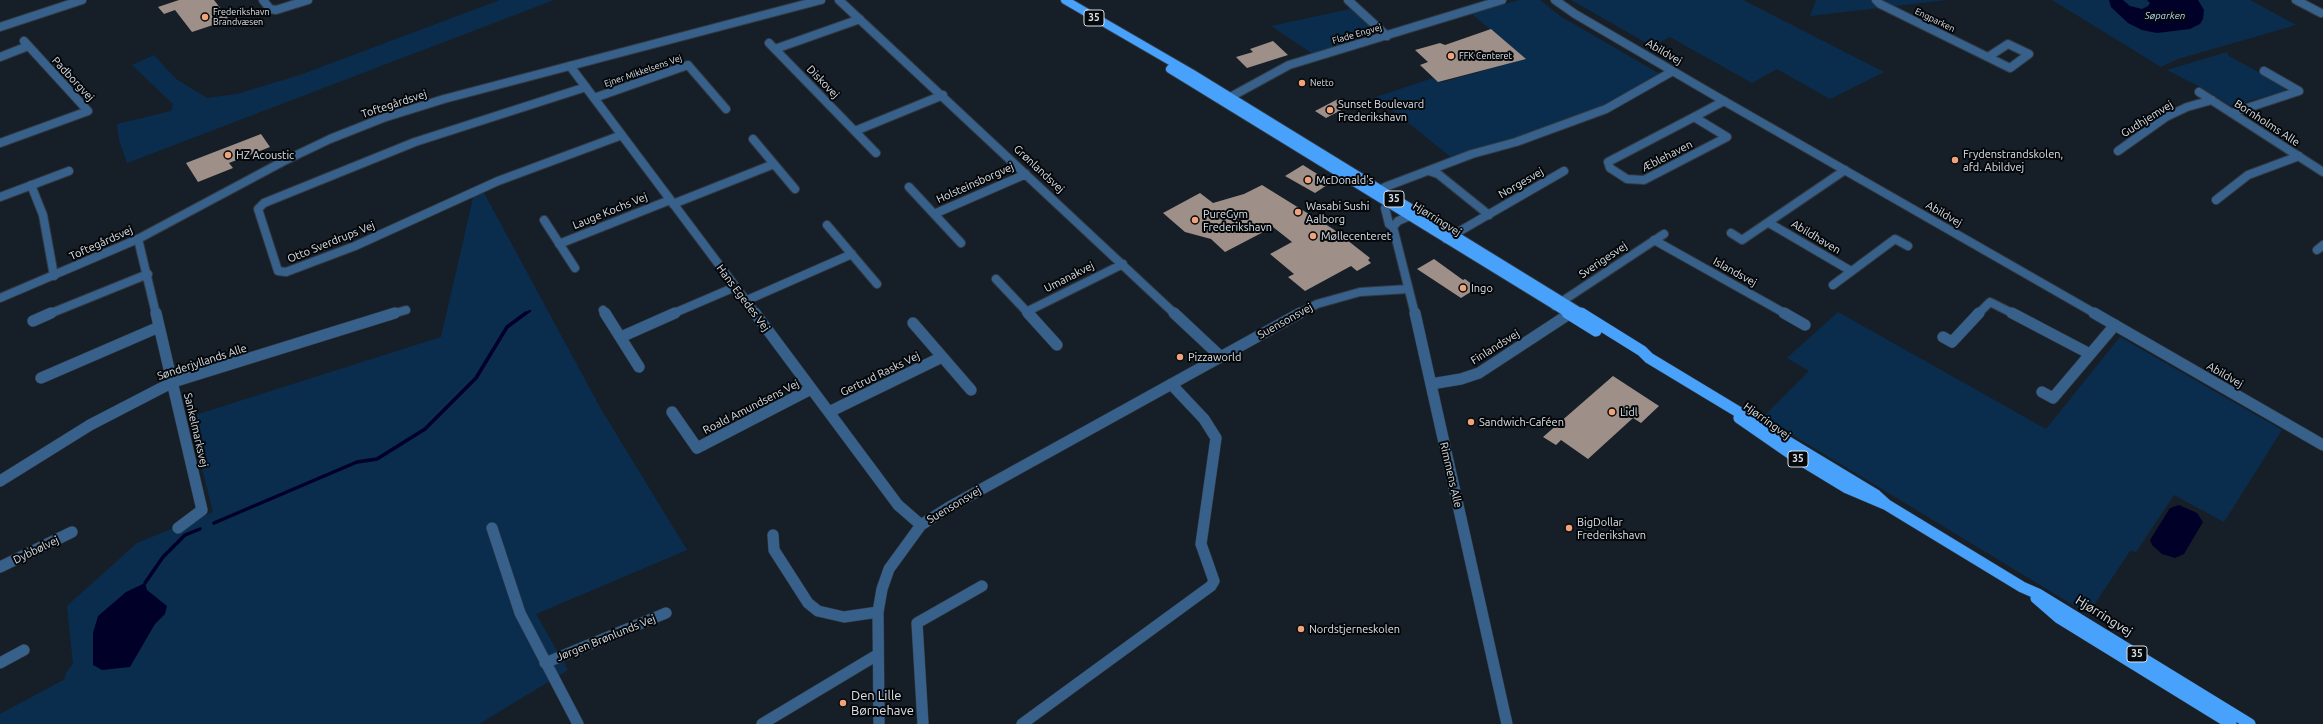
<!DOCTYPE html>
<html>
<head>
<meta charset="utf-8">
<style>
	body { margin:0 }
	canvas { display:block; background:#161e27 }
</style>
</head>
<body>
<canvas width="2323" height="724"></canvas>
<script>
const ctx = document.querySelector('canvas').getContext('2d');
ctx.lineJoin = 'round';
function paint(path, color) {
  ctx.fillStyle = color;
  ctx.fill(path, 'evenodd');
}
function poly(rows) {
  const path = new Path2D();
  for (const r of rows) {
    path.moveTo(r[0], r[1]);
    for (let i = 2; i < r.length; i += 2) path.lineTo(r[i], r[i + 1]);
  }
  return path;
}
function trace(path, color, width, dash) {
  ctx.strokeStyle = color;
  ctx.lineWidth = width;
  ctx.lineCap = dash ? 'butt' : 'round';
  ctx.setLineDash(dash || []);
  ctx.stroke(path);
}
function label(font, color, halo, rows, align = 'center') {
  ctx.font = font + ' Ubuntu,sans-serif';
  ctx.lineWidth = 4;
  ctx.setLineDash([]);
  ctx.textBaseline = 'middle';
  ctx.strokeStyle = halo;
  ctx.fillStyle = color;
  for (const [text, x, y, turn = 0] of rows) {
    ctx.save();
    ctx.translate(x, y);
    ctx.rotate((+turn || 0) * Math.PI / 180);
    ctx.textAlign = isNaN(turn) ? turn : align;
    if (halo) ctx.strokeText(text, 0, 0);
    ctx.fillText(text, 0, 0);
    ctx.restore();
  }
}
paint(poly([
	[500,0,554,0,127,163,119,140,117,124,171,111,173,104,132,65,154,55,176,79,207,98,237,94,300,75],
	[1519,0,1540,0,1560,16,1660,74,1596,109,1513,140,1452,158,1376,97,1433,78,1438,82,1443,82,1525,59,1472,14],
	[1571,0,1743,0,1884,72,1830,99,1777,69,1752,83,1670,37,1652,46],
	[1816,0,1947,0,1810,16],
	[2052,0,2250,0,2296,25,2178,59,2161,67],
	[1350,9,1376,31,1376,34,1313,54,1271,26],
	[2227,52,2229,56,2281,84,2285,87,2285,91,2231,106,2202,88,2167,70],
	[483,191,601,409,687,550,536,614,568,670,479,724,0,724,0,714,65,679,66,673,73,664,67,606,137,543,213,512,189,417,441,337,474,194],
	[1838,312,2046,429,2120,337,2282,430,2224,522,2174,495,2136,552,2130,551,2088,614,1763,417,1809,371,1787,358]
]), '#0a2d4e');
paint(poly([
	[2109,0,2123,0,2130,6,2142,9,2148,6,2150,3,2147,0,2198,0,2204,10,2203,19,2200,24,2190,29,2157,33,2142,30,2128,23,2111,7],
	[2179,505,2197,513,2203,522,2184,554,2175,558,2162,554,2152,545,2150,540,2170,508],
	[145,583,147,590,167,606,165,614,155,624,130,667,102,670,93,665,93,633,98,616,126,592]
]), '#000028');
trace(poly([
	[525,314,530,311]
]), '#000028', 2.5);
trace(poly([
	[214,523,357,462,377,459,425,429,476,378,507,327,526,313],
	[145,583,163,557,185,535,200,529]
]), '#000028', 3.5);
paint(poly([
	[179,0,214,0,231,22,222,22,192,32,175,10,164,14,158,7],
	[1491,29,1526,59,1438,82,1420,65,1428,62,1415,50,1440,43,1445,45],
	[1273,41,1288,55,1247,68,1236,57,1253,52,1250,49],
	[1340,98,1351,105,1326,118,1315,111],
	[261,134,270,147,229,163,233,168,198,182,186,163],
	[1303,165,1322,177,1330,183,1315,193,1285,176],
	[1262,185,1333,229,1370,258,1368,260,1371,263,1357,271,1351,266,1305,291,1288,277,1294,274,1270,254,1292,242,1273,227,1225,252,1211,239,1185,232,1163,213,1200,193,1213,203,1244,194],
	[1434,259,1463,280,1465,279,1477,288,1461,298,1417,269],
	[1613,376,1659,406,1641,423,1633,418,1588,459,1561,440,1556,445,1543,437]
]), '#9e9088');
const minorFar1 = poly([
	[263,0,270,9,276,10,308,0],
	[839,0,1175,314],
	[1348,0,1387,36],
	[1876,0,1880,4,2010,68,2029,54,2008,44,1988,57],
	[2296,0,2321,13],
	[769,43,876,153],
	[775,49,860,19],
	[0,57,28,46],
	[570,66,756,314],
	[586,87,415,142,264,203,258,209,278,271,286,272,355,246,498,181,622,135],
	[2199,92,2323,172],
	[594,98,688,65,726,109],
	[1223,101,1289,65,1502,0],
	[2232,113,2299,91,2264,71],
	[1694,117,1727,137,1644,180,1627,179,1610,168,1608,162,1694,117],
	[1694,117,1724,101],
	[855,131,943,95],
	[753,139,795,189],
	[0,143,88,111,24,41],
	[2118,151,2166,117,2187,107,2212,100],
	[1429,171,1438,174,1489,215],
	[31,185,43,215,54,276],
	[909,187,961,243],
	[1374,194,1385,187,1472,154,1516,142,1606,109,1673,71],
	[0,197,69,171],
	[1393,198,1385,208,1389,224,1393,227,1415,314],
	[2216,200,2248,175,2299,156],
	[673,204,774,164],
	[934,214,1026,174],
	[544,220,575,268],
	[1769,223,1851,271],
	[827,225,877,284],
	[1393,227,1398,221,1417,213],
	[1731,233,1742,240,1845,170],
	[138,239,156,314],
	[1446,239,1564,171],
	[1654,240,1786,314],
	[559,244,670,200],
	[2317,250,2323,245],
	[996,279,1029,314],
	[1833,285,1895,239,1908,246],
	[745,301,852,254],
	[1555,306,1664,234],
	[603,310,606,314],
	[1026,312,1123,264],
	[49,314,148,274],
	[392,314,406,310],
	[672,314,735,287],
	[1298,314,1317,304,1360,292,1408,289],
	[1978,314,1990,302,2014,314]
]);
const minor = poly([
	[156,313,202,510,178,528],
	[605,313,639,367],
	[755,313,898,505,921,525],
	[1028,313,1057,345],
	[1174,313,1221,357],
	[1415,313,1507,724],
	[1784,313,1805,325],
	[2012,313,2090,354],
	[33,321,51,313],
	[913,323,971,390],
	[621,337,675,313],
	[1943,337,1952,342,1979,313],
	[41,378,159,327],
	[1431,384,1461,379,1479,373,1566,316],
	[2042,392,2053,398,2115,325],
	[672,412,697,448,811,389],
	[829,412,942,357],
	[0,481,90,425,173,382,395,313],
	[492,528,520,613,578,724],
	[773,535,774,550,808,603,818,611,844,617,878,612],
	[0,567,72,532],
	[0,663,24,650],
	[545,663,666,613],
	[762,724,877,655],
	[879,724,878,612,882,589,889,569,921,525,951,506,1300,313],
	[923,724,917,623,982,586],
	[1022,724,1211,586,1214,581,1201,544,1216,438,1204,419,1171,384]
]);
const tertiaryFar1 = poly([
	[1555,0,1575,14,1724,101,2096,314],
	[0,27,82,0],
	[0,298,138,239,284,161,330,139,383,118,444,99,821,0]
]);
const tertiary = poly([
	[2094,313,2323,445]
]);
const primaryFar1 = poly([
	[1065,0,1191,73,1583,314],
	[1170,69,1569,314]
]);
const primary = poly([
	[1567,313,1596,331],
	[1581,313,1642,351,1649,358,1876,495,1887,505],
	[1739,418,1791,454,1847,488,1887,505,2022,587,2038,594,2250,724],
	[2036,598,2059,618,2231,724]
]);
trace(minorFar1, '#323942', 10);
trace(minor, '#323942', 12);
trace(tertiaryFar1, '#323942', 10);
trace(tertiary, '#323942', 12);
trace(primaryFar1, '#323942', 10);
trace(primary, '#323942', 12);
trace(minorFar1, '#37608a', 8);
trace(minor, '#37608a', 11);
trace(tertiaryFar1, '#37608a', 8);
trace(tertiary, '#37608a', 11);
trace(primaryFar1, '#48a2fb', 8);
trace(primary, '#48a2fb', 11);
for (const [x, y, r, color] of [
	[205,17,4,"#f0a279"],
	[1451,56,4,"#f0a279"],
	[1302,83,4,"#f0a279"],
	[1330,110,4,"#f0a279"],
	[228,155,4,"#f0a279"],
	[1955,160,4,"#f0a279"],
	[1308,180,4,"#f0a279"],
	[1298,212,4,"#f0a279"],
	[1195,220,4,"#f0a279"],
	[1313,236,4,"#f0a279"],
	[1463,288,4,"#f0a279"],
	[1180,357,4,"#f0a279"],
	[1612,412,4,"#f0a279"],
	[1471,422,4,"#f0a279"],
	[1569,528,4,"#f0a279"],
	[1301,629,4,"#f0a279"],
	[843,703,4,"#f0a279"]
]) {
  const dot = new Path2D();
  dot.arc(x, y, r, 0, 2 * Math.PI);
  ctx.fillStyle = color;
  ctx.fill(dot);
  trace(dot, '#05080b', 1.5);
}
label('9px', '#dbe0e6', '#05080b', [
	["Frederikshavn",213,12],
	["Brandvæsen",213,22],
	["FFK Centeret",1459,56],
	["Netto",1310,83]
], 'left');
label('9px', '#dbe0e6', '#05080b', [
	["Engparken",1935,20,26],
	["Flade Engvej",1357,34,-16],
	["Ejner Mikkelsens Vej",643,71,-19]
]);
label('italic 10px', '#b5d6fa', '#05080b', [
	["Søparken",2165,16]
]);
for (const [x, y, w] of [
	[1094,18,20],
	[1394,199,20],
	[1798,459,20],
	[2137,654,20]
]) {
  const box = new Path2D();
  box.roundRect(x - w / 2, y - 8, w, 16, 3);
  ctx.fillStyle = '#05080b';
  ctx.fill(box);
  trace(box, '#dbe0e6', 1);
}
label('bold 10px', '#dbe0e6', null, [
	["35",1094,18],
	["35",1394,199],
	["35",1798,459],
	["35",2137,654]
]);
label('11px', '#dbe0e6', '#05080b', [
	["Abildvej",1664,52,30],
	["Padborgvej",73,79,47],
	["Diskovej",823,82,46],
	["Toftegårdsvej",394,104,-18],
	["Gudhjemvej",2147,119,-32],
	["Bornholms Alle",2267,123,33],
	["Æblehaven",1667,156,-27],
	["Grønlandsvej",1039,169,43],
	["Holsteinsborgvej",975,183,-24],
	["Norgesvej",1521,183,-30],
	["Lauge Kochs Vej",610,211,-22],
	["Abildvej",1944,214,30],
	["Hjørringvej",1437,219,32],
	["Abildhaven",1816,237,31],
	["Otto Sverdrups Vej",331,242,-22],
	["Toftegårdsvej",101,243,-24],
	["Sverigesvej",1603,260,-34],
	["Islandsvej",1735,272,29],
	["Umanakvej",1069,277,-27],
	["Hans Egedes Vej",743,298,53],
	["Suensonsvej",1285,321,-29],
	["Finlandsvej",1495,347,-32],
	["Sønderjyllands Alle",202,362,-18],
	["Gertrud Rasks Vej",880,374,-26],
	["Abildvej",2225,375,30],
	["Roald Amundsens Vej",751,407,-27],
	["Hjørringvej",1767,421,36],
	["Sankelmarksvej",196,430,77],
	["Rimmens Alle",1451,475,77],
	["Suensonsvej",954,505,-31],
	["Dybbølvej",36,550,-26],
	["Jørgen Brønlunds Vej",606,638,-22]
]);
label('11px', '#dbe0e6', '#05080b', [
	["Sunset Boulevard",1338,104],
	["Frederikshavn",1338,117],
	["Frydenstrandskolen,",1963,154],
	["afd. Abildvej",1963,167],
	["HZ Acoustic",236,155],
	["McDonald's",1316,180],
	["Wasabi Sushi",1306,206],
	["Aalborg",1306,219],
	["PureGym",1203,214],
	["Frederikshavn",1203,227],
	["Møllecenteret",1321,236],
	["Ingo",1471,288],
	["Pizzaworld",1188,357],
	["Lidl",1620,412],
	["Sandwich-Caféen",1479,422],
	["BigDollar",1577,522],
	["Frederikshavn",1577,535],
	["Nordstjerneskolen",1309,629]
], 'left');
label('13px', '#dbe0e6', '#05080b', [
	["Hjørringvej",2104,616,32]
]);
label('13px', '#dbe0e6', '#05080b', [
	["Den Lille",851,696],
	["Børnehave",851,711]
], 'left');
</script>
</body>
</html>
